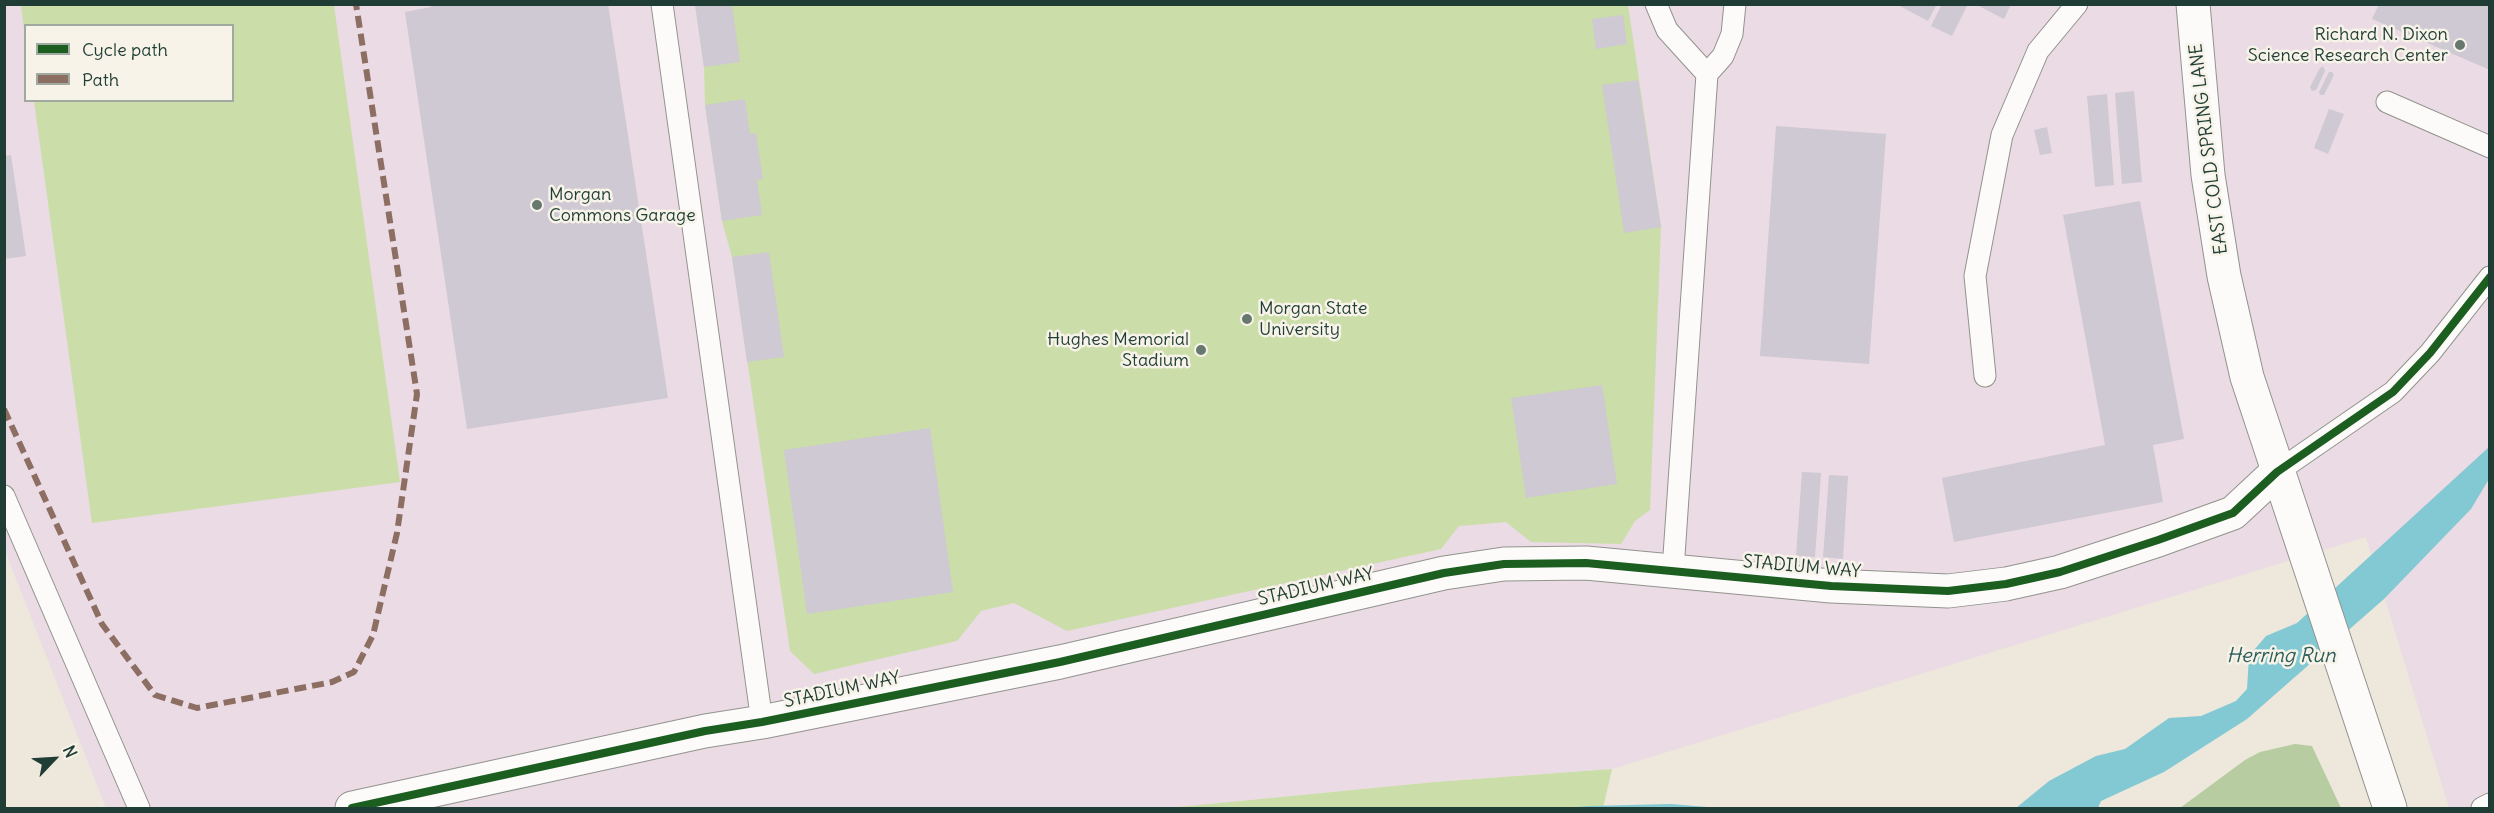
<!DOCTYPE html>
<html>
<head>
<meta charset="utf-8">
<style>
	body { margin:0 }
	#map { position:relative; width:2494px; height:813px; overflow:hidden; background:#ede7dc; font-family:Delius,sans-serif }
	canvas { display:block }
	.frame { position:absolute; inset:0; border:6px solid #1f3d34; pointer-events:none }
	.legend { position:absolute; left:24px; top:24px; width:210px; height:78px; box-sizing:border-box; background:#f7f3e8; border:2px solid #a1aaa0; margin:0; padding:8px 10px; list-style:none; font-size:18px; color:#1f3d34 }
	.legend li { display:flex; align-items:center; gap:12px; height:30px }
	.legend b { width:30px; border:2px solid #a1aaa0 }
	.north { position:absolute; left:24px; top:729px; width:60px; height:60px; -webkit-text-stroke:4px #f7f3e8; paint-order:stroke; rotate:65deg; font-size:16px; font-weight:700; line-height:24px; text-align:center; color:#1f3d34 }
	.north::after { content:''; display:block; margin:auto; width:21px; height:27px; background:#1f3d34; clip-path:polygon(50% 0,100% 100%,50% 72%,0 100%) }
</style>
</head>
<body>
<div id="map">
<canvas width="2494" height="813"></canvas>
<div class="frame"></div>
<ul class="legend">
<li><b style="height:8px;background:#1b5e20"></b>Cycle path</li>
<li><b style="height:8px;background:#8d6e63"></b>Path</li>
</ul>
<div class="north">N</div>
</div>
<script>
const ctx = document.querySelector('canvas').getContext('2d');
ctx.lineJoin = 'round';
function paint(path, color) {
  ctx.fillStyle = color;
  ctx.fill(path, 'evenodd');
}
function poly(rows) {
  const path = new Path2D();
  for (const r of rows) {
    path.moveTo(r[0], r[1]);
    for (let i = 2; i < r.length; i += 2) path.lineTo(r[i], r[i + 1]);
  }
  return path;
}
function trace(path, color, width, dash) {
  ctx.strokeStyle = color;
  ctx.lineWidth = width;
  ctx.lineCap = dash ? 'butt' : 'round';
  ctx.setLineDash(dash || []);
  ctx.stroke(path);
}
function label(font, color, halo, rows, align = 'center') {
  ctx.font = font + ' Delius,sans-serif';
  ctx.lineWidth = 5;
  ctx.setLineDash([]);
  ctx.textBaseline = 'middle';
  ctx.strokeStyle = halo;
  ctx.fillStyle = color;
  for (const [text, x, y, turn = 0] of rows) {
    ctx.save();
    ctx.translate(x, y);
    ctx.rotate((+turn || 0) * Math.PI / 180);
    ctx.textAlign = isNaN(turn) ? turn : align;
    if (halo) ctx.strokeText(text, 0, 0);
    ctx.fillText(text, 0, 0);
    ctx.restore();
  }
}
paint(poly([
	[5,5,2489,5,2489,808,2449,808,2366,537,1612,769,1435,782,1168,808,106,808,5,551],
	[26,26,232,26,232,100,26,100]
]), '#ebdbe5');
paint(poly([
	[21,5,334,5,400,482,92,523,34,101,232,100,232,26,26,26,25,37],
	[695,5,1628,5,1661,227,1650,510,1635,521,1621,544,1531,542,1506,522,1459,526,1441,549,1067,631,1014,603,981,611,957,641,814,674,790,651,732,257,722,221,705,105,704,67],
	[1612,769,1603,808,1168,808,1435,782]
]), '#cbdda9');
paint(poly([
	[2295,744,2312,746,2341,808,2180,808,2245,760,2260,752]
]), '#b7cca0');
paint(poly([
	[2489,447,2489,479,2471,509,2384,599,2247,719,2164,772,2101,801,2098,808,2016,808,2049,781,2096,756,2125,749,2169,718,2201,716,2236,701,2247,689,2249,656,2266,636,2297,623],
	[1671,804,1719,808,1564,808,1589,806]
]), '#82c9d4');
paint(poly([
	[431,4,608,4,668,398,467,429,405,12,431,7],
	[695,4,732,4,740,62,704,67],
	[1896,4,1937,4,1928,21],
	[1942,4,1968,4,1952,36,1931,26],
	[1975,4,2011,4,2004,19],
	[2379,4,2490,4,2490,70,2372,19],
	[1623,15,1627,44,1596,49,1592,19],
	[2323,66,2325,71,2316,90,2312,91,2310,87,2320,68],
	[2329,72,2332,72,2334,75,2324,95,2320,95,2319,92],
	[1638,80,1661,227,1624,233,1602,85],
	[2134,91,2142,182,2122,184,2115,93],
	[2107,94,2114,185,2095,187,2087,96],
	[745,99,750,134,756,133,763,179,757,180,762,215,722,221,705,105],
	[2329,109,2344,114,2328,154,2314,148],
	[1776,126,1886,134,1869,364,1760,356],
	[2047,127,2052,153,2040,155,2034,130],
	[11,155,26,256,4,259,4,156],
	[2140,201,2184,439,2153,445,2163,502,1954,542,1942,478,2105,445,2063,215],
	[769,252,784,357,747,362,732,257],
	[1602,385,1617,484,1526,498,1511,398],
	[930,428,953,592,807,614,784,450],
	[1802,472,1821,473,1815,557,1796,556],
	[1829,475,1848,476,1843,559,1823,557]
]), '#cec9d2');
const service = poly([
	[662,4,762,722],
	[1656,4,1667,30,1707,74],
	[2387,102,2490,147],
	[1985,376,1975,276,2002,135,2038,51,2077,4],
	[2277,472,2393,392,2430,353,2490,277],
	[4,496,139,808],
	[1673,570,1707,74,1723,56,1732,34,1735,4],
	[2482,808,2490,804]
]);
const minor = poly([
	[352,808,705,731,762,722,1060,662,1444,573,1504,564,1586,563,1831,586,1948,591,2006,584,2060,572,2158,540,2233,513,2277,472]
]);
const primary = poly([
	[2193,4,2208,175,2224,276,2247,377,2390,808]
]);
trace(service, '#92938c', 23);
trace(minor, '#92938c', 35);
trace(primary, '#92938c', 35);
trace(service, '#fcfbfa', 21);
trace(minor, '#fcfbfa', 33);
trace(primary, '#fcfbfa', 33);
trace(poly([
	[4,409,102,624,155,695,197,708,332,682,354,672,373,635,397,533,417,394,356,4]
]), '#8d6e63', 6, [12, 6]);
trace(poly([
	[352,808,705,731,762,722,1060,662,1444,573,1504,564,1586,563,1831,586,1948,591,2006,584,2060,572,2158,540,2233,513,2277,472,2393,392,2430,353,2490,277]
]), '#1b5e20', 8);
for (const [x, y, r, color] of [
	[2460,45,6,"#67786f"],
	[537,205,6,"#67786f"],
	[1247,319,6,"#67786f"],
	[1201,350,6,"#67786f"]
]) {
  const dot = new Path2D();
  dot.arc(x, y, r, 0, 2 * Math.PI);
  ctx.fillStyle = color;
  ctx.fill(dot);
  trace(dot, '#f7f3e8', 2);
}
label('18px', '#1f3d34', '#f7f3e8', [
	["Richard N. Dixon",2448,35],
	["Science Research Center",2448,56],
	["Morgan",549,195,"left"],
	["Commons Garage",549,216,"left"],
	["Morgan State",1259,309,"left"],
	["University",1259,330,"left"],
	["Hughes Memorial",1189,340],
	["Stadium",1189,361]
], 'right');
label('18px', '#1f3d34', '#f7f3e8', [
	["EAST COLD SPRING LANE",2209,149,-97],
	["STADIUM WAY",1802,567,5],
	["STADIUM WAY",1316,587,-13],
	["STADIUM WAY",842,690,-12]
]);
label('italic 20px', '#2c5d5b', '#f7f3e8', [
	["Herring Run",2281,656]
]);
</script>
</body>
</html>
